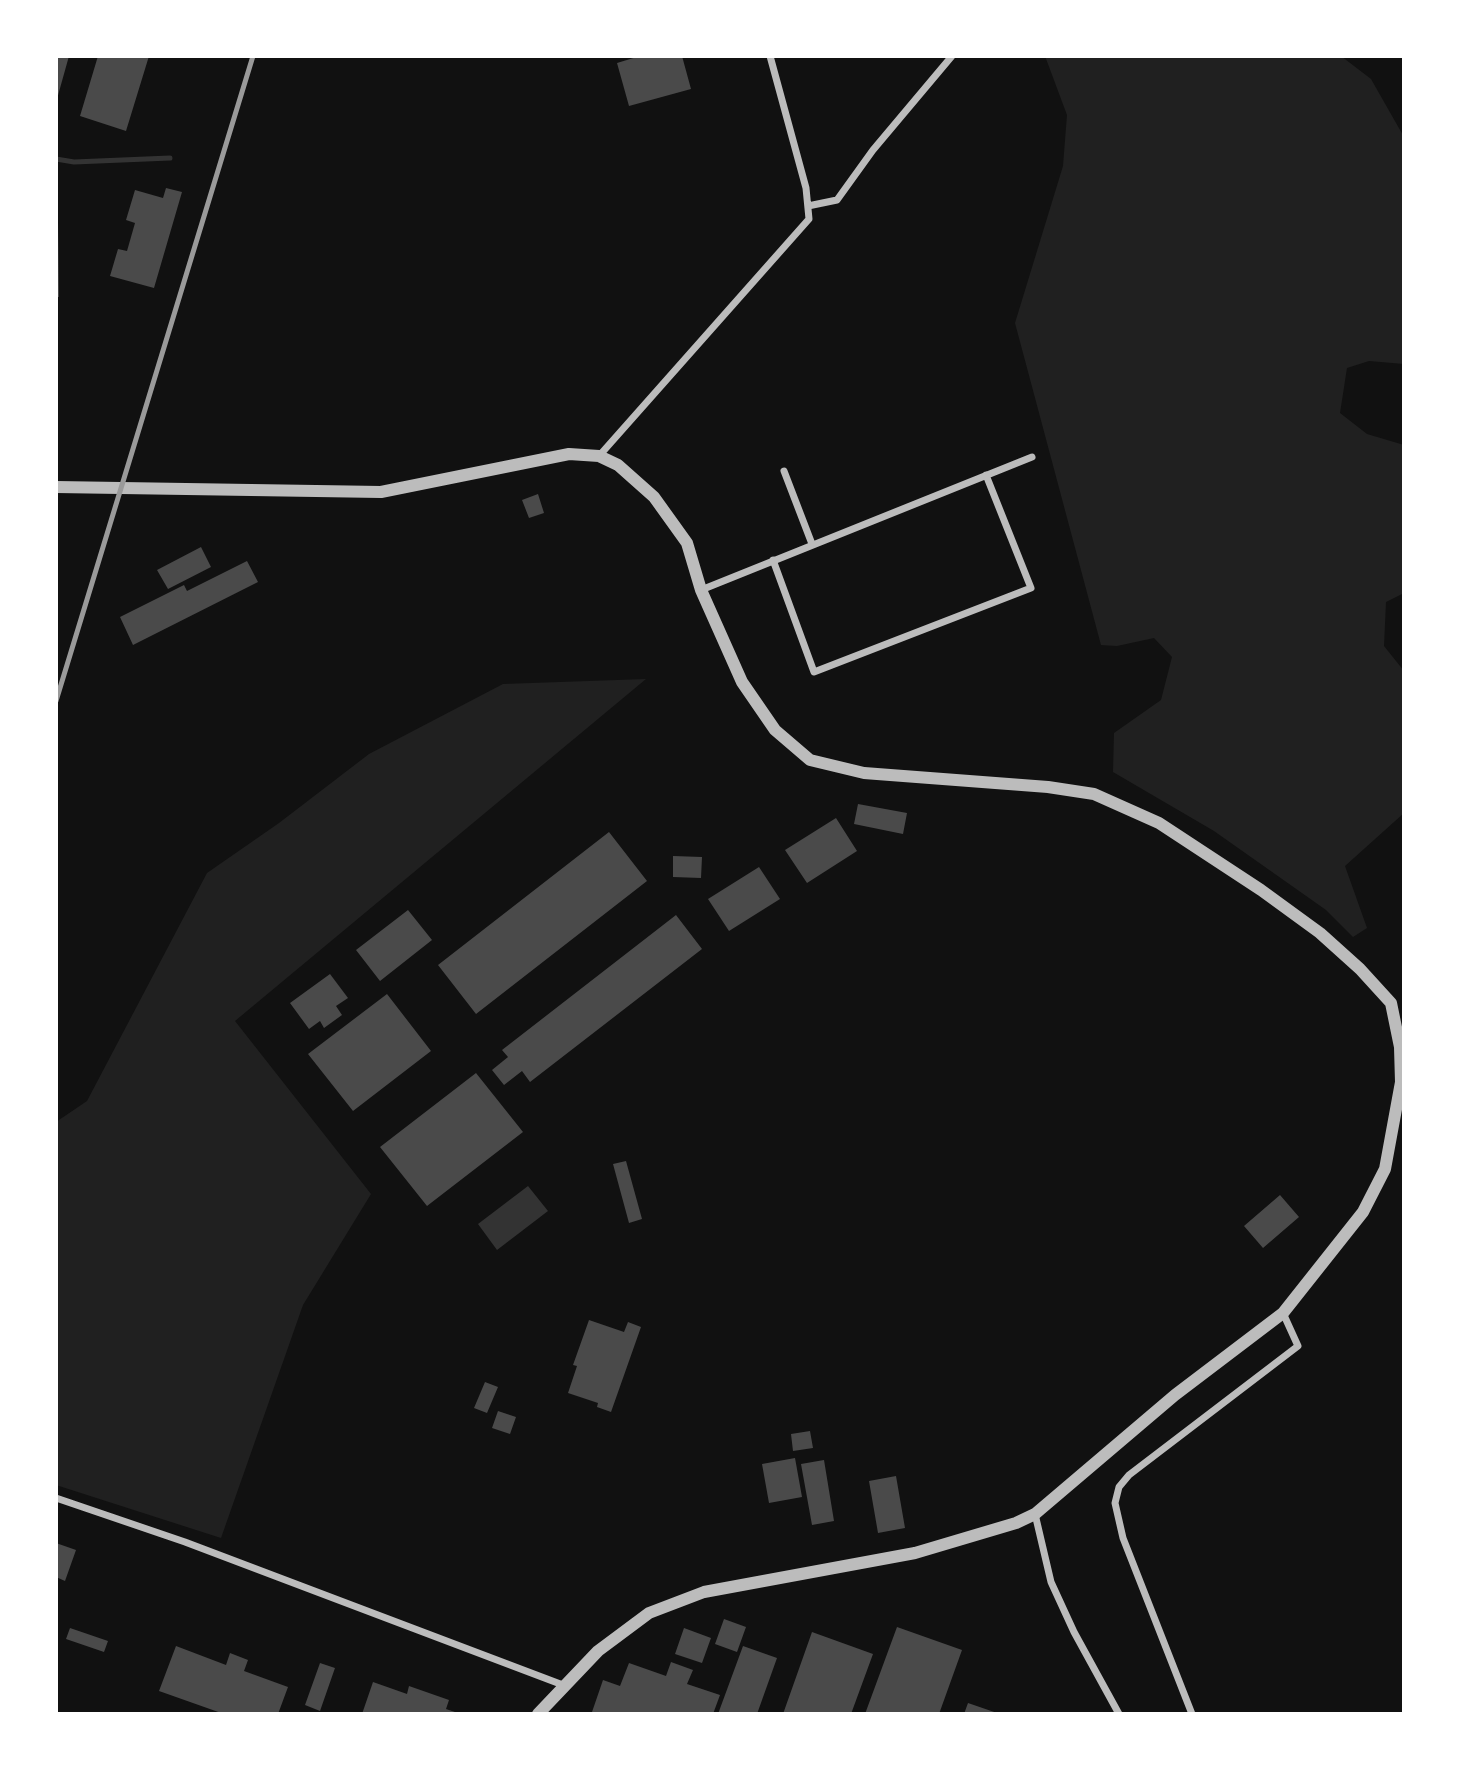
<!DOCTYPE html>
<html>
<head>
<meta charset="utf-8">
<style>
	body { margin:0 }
	#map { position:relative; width:1460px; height:1770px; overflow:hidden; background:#111; font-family:Barlow,sans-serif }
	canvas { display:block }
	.frame { position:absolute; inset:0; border:58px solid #fff; pointer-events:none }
</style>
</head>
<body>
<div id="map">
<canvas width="1460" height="1770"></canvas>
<div class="frame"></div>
</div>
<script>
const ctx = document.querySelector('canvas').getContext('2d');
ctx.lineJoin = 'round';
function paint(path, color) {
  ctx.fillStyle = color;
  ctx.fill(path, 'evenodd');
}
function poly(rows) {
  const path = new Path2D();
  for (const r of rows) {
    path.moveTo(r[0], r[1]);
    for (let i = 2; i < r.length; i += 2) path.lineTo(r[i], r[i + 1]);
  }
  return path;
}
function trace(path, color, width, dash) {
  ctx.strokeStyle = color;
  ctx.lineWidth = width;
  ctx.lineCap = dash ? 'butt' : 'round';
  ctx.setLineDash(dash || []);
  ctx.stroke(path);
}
paint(poly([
	[1045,56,1341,56,1371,79,1404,137,1404,364,1369,361,1347,368,1340,413,1367,434,1404,445,1404,593,1386,602,1384,646,1404,671,1404,813,1345,866,1367,928,1353,937,1326,910,1214,831,1113,772,1114,733,1161,700,1172,657,1154,638,1117,646,1101,645,1015,323,1063,166,1067,115],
	[646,679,235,1021,371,1194,303,1305,221,1538,56,1485,56,1122,87,1101,207,873,279,823,369,754,503,684]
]), '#202020');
paint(poly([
	[528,1186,548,1211,497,1250,478,1224]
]), '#333');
trace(poly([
	[56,159,74,162,170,158]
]), '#333', 5);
paint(poly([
	[56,56,69,56,57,99,56,99],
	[98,56,149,56,126,131,80,116],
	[640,56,682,56,691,89,629,106,617,63],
	[166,188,182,192,154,288,110,276,118,249,127,251,135,223,126,220,135,190,163,198],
	[56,222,58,222,59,297,56,297],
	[538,494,544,513,529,518,522,500],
	[201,547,211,567,168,589,157,570],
	[247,561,258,582,133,645,120,617,184,585,187,591],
	[858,804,907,813,903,834,854,824],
	[836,818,857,851,807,883,785,850],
	[609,832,647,881,476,1014,438,965],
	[673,856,702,857,701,878,673,877],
	[759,867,780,899,729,931,708,899],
	[408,910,432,940,380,981,356,950],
	[676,915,702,949,530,1082,522,1071,504,1085,492,1070,508,1057,502,1050],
	[330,974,348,998,336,1006,342,1015,324,1028,320,1021,309,1029,290,1003],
	[387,994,431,1051,353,1111,308,1054],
	[476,1073,523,1132,427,1206,380,1147],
	[626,1161,642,1219,629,1223,613,1164],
	[1280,1195,1299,1217,1263,1248,1244,1226],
	[589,1320,624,1332,628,1322,641,1327,611,1412,597,1407,598,1403,568,1393,577,1366,573,1365],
	[485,1382,498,1387,487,1413,474,1408],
	[498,1411,516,1417,510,1434,492,1428],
	[810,1431,813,1448,793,1451,791,1434],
	[795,1458,802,1497,769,1503,762,1464],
	[824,1460,834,1521,812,1525,801,1464],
	[896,1476,905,1528,878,1533,869,1481],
	[56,1543,76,1550,65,1581,56,1577],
	[724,1619,746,1627,737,1652,715,1644],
	[897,1627,962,1650,939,1714,865,1714],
	[70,1628,108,1641,104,1652,66,1639],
	[684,1628,711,1638,702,1663,675,1654],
	[812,1632,873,1654,851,1714,783,1714],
	[176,1646,226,1665,230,1653,248,1660,244,1671,288,1687,278,1714,224,1714,159,1691],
	[743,1646,777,1658,757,1714,718,1714],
	[671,1662,693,1670,687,1684,720,1695,713,1714,592,1712,603,1680,620,1686,629,1663,666,1676],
	[320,1663,335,1668,320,1711,305,1705],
	[373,1682,407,1694,409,1686,449,1700,446,1709,461,1714,362,1714],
	[968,1703,1000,1714,964,1714]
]), '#4a4a4a');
trace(poly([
	[808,206,837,200,873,150,952,56],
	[599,456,809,219,806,188,770,56],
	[784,471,812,544],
	[773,560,814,672,1031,588,986,475],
	[701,590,1032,457],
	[56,1498,185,1542,563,1685],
	[1035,1514,1051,1582,1074,1632,1119,1714],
	[1192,1714,1123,1538,1115,1503,1119,1487,1129,1475,1298,1346,1283,1313]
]), '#bcbcbc', 7);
trace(poly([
	[56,487,381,492,569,454,599,456,618,465,654,497,687,543,701,590,742,682,775,730,810,760,864,773,1048,787,1094,794,1159,823,1261,890,1320,933,1360,969,1391,1003,1400,1047,1401,1082,1385,1169,1363,1212,1283,1313,1175,1395,1035,1514,1016,1523,915,1553,704,1592,649,1613,598,1651,538,1714]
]), '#bcbcbc', 12);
trace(poly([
	[56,701,253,56]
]), '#9a9a9a', 5);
</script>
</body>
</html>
